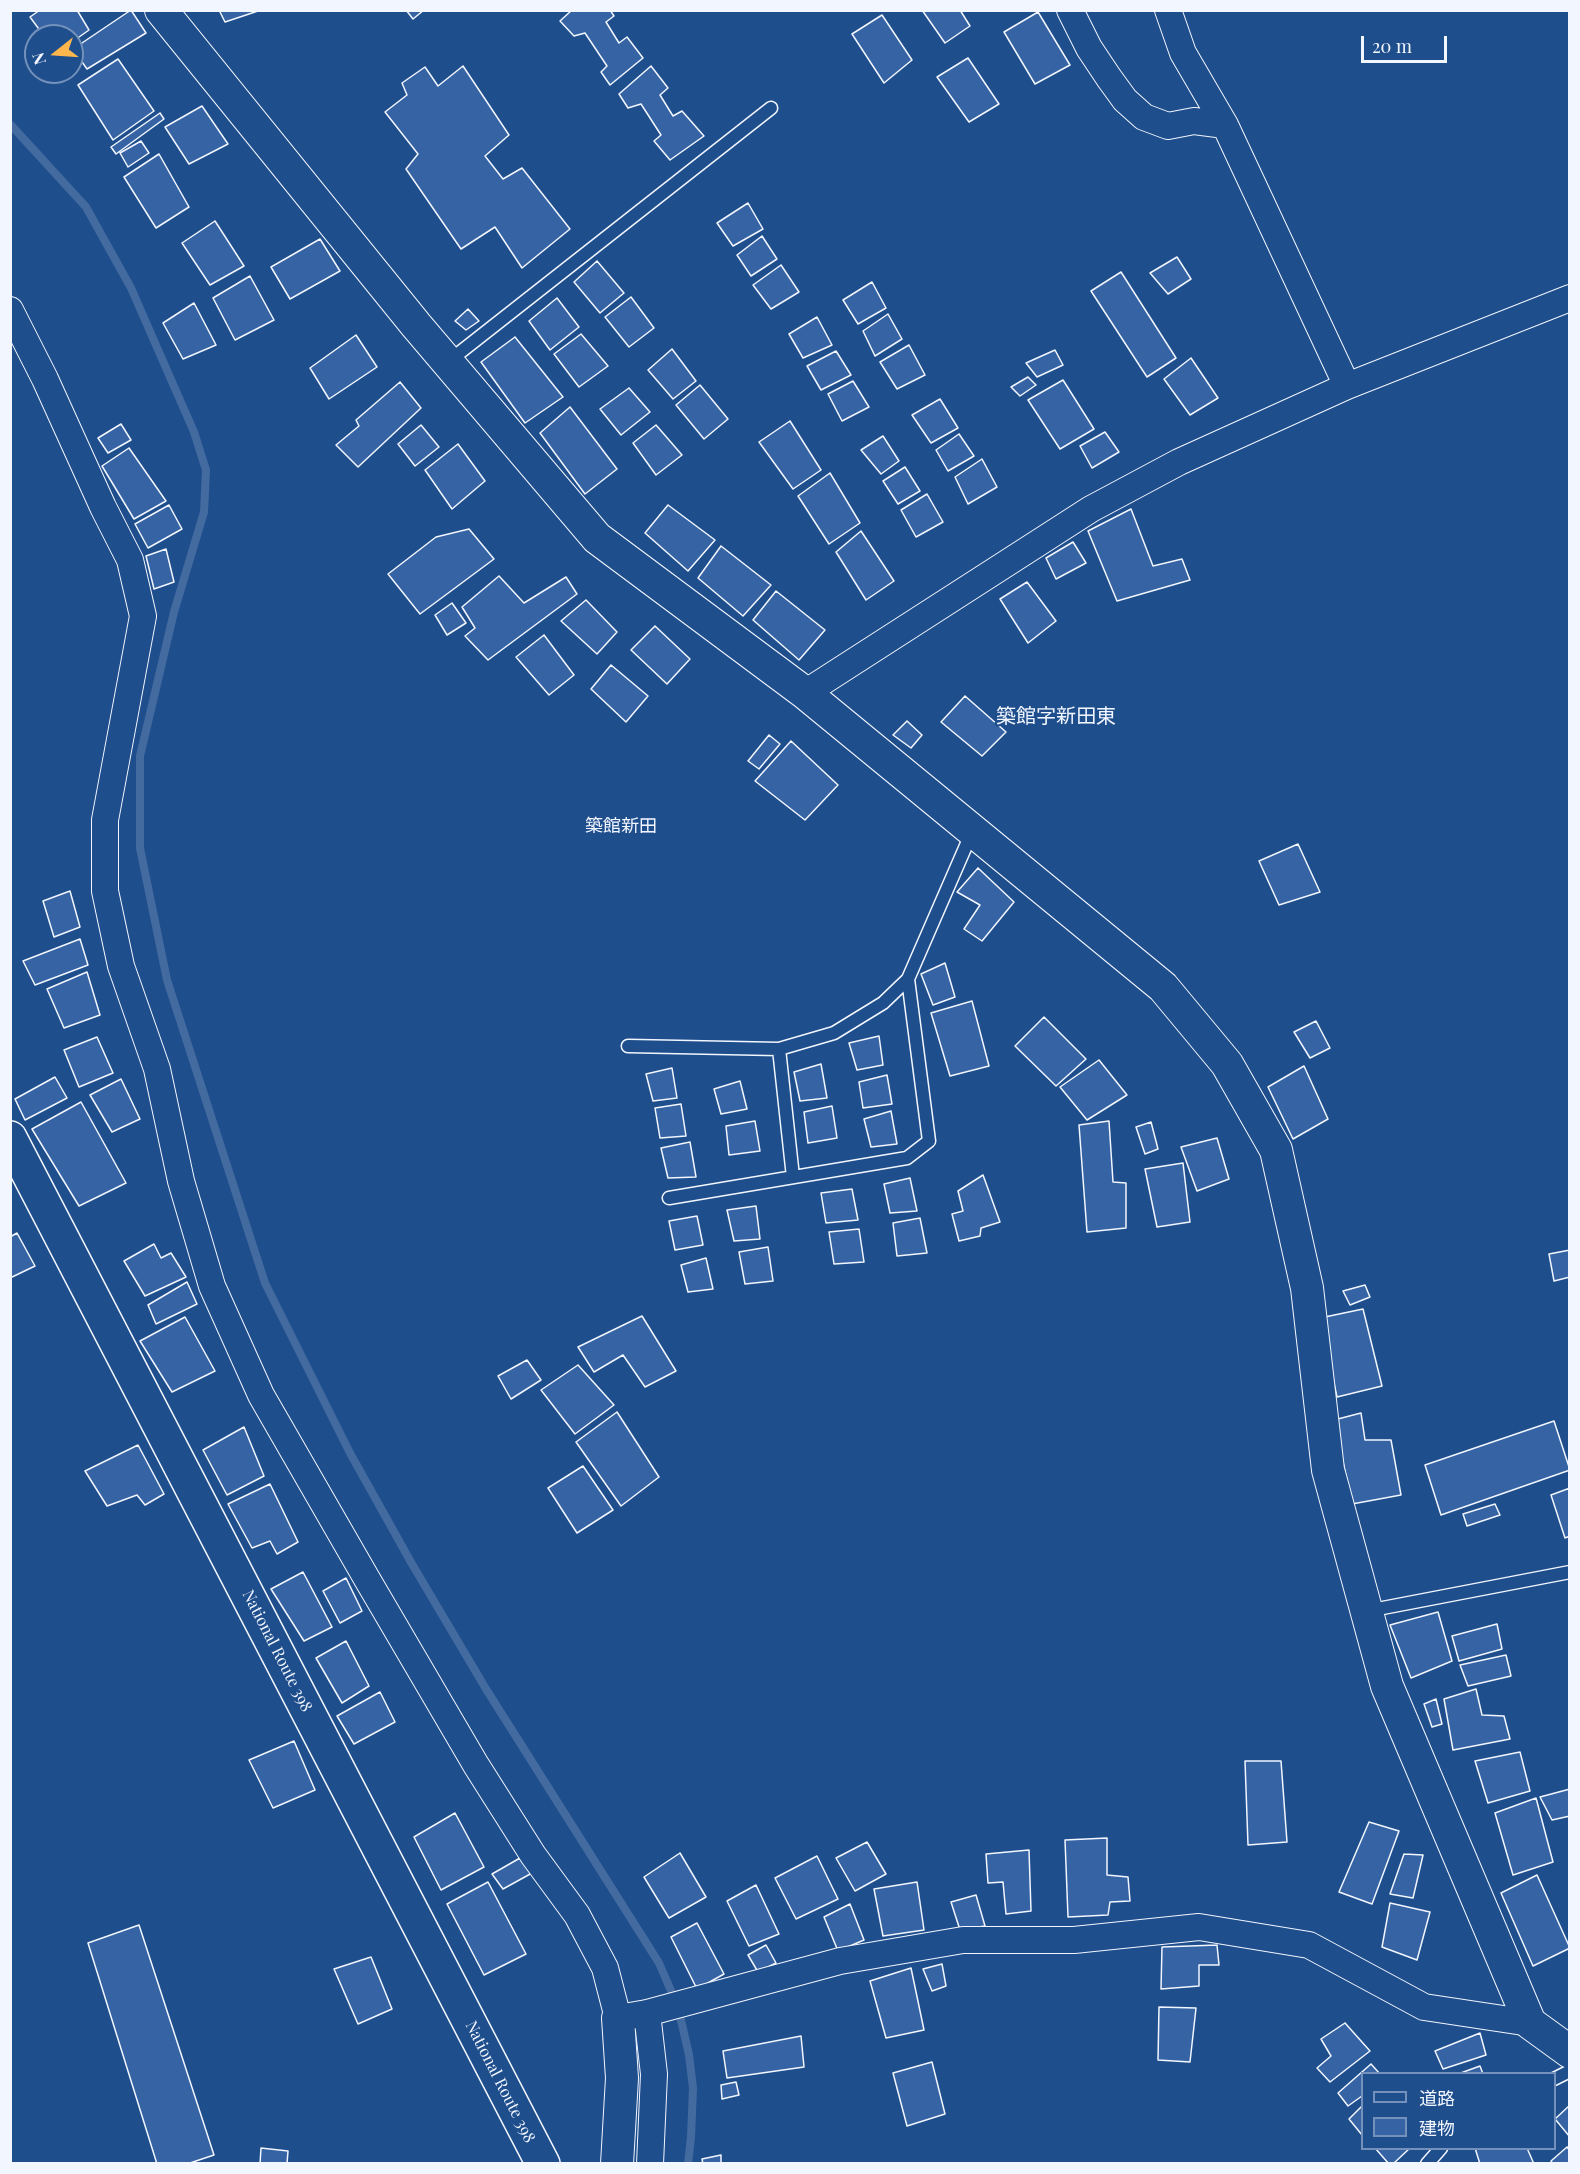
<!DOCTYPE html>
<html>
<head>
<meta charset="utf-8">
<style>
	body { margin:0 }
	#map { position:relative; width:1580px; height:2174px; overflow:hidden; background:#1f4e8c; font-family:"Playfair Display","Noto Sans JP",serif }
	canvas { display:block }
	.frame { position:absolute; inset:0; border:12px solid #f2f6ff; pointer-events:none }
	.legend { position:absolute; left:1361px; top:2072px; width:195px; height:78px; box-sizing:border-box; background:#1f4e8c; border:2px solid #7391ba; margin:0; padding:8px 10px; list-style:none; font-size:18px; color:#f2f6ff }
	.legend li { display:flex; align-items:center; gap:12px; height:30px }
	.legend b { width:30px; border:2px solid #7391ba }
	.north { position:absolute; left:24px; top:24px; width:60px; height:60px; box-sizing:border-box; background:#1f4e8c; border:2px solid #7391ba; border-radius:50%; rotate:253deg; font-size:16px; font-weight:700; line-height:24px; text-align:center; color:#f2f6ff }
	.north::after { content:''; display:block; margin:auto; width:21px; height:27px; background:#ffb74d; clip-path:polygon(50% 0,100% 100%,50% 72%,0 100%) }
	.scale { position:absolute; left:1361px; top:36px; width:86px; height:27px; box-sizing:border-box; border:3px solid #f2f6ff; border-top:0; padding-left:8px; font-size:18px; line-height:21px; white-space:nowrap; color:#f2f6ff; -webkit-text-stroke:4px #1f4e8c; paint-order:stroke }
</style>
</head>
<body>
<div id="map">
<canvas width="1580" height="2174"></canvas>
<div class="frame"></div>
<ul class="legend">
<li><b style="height:8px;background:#1f4e8c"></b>道路</li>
<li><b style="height:16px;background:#3563a3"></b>建物</li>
</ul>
<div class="north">N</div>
<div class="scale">20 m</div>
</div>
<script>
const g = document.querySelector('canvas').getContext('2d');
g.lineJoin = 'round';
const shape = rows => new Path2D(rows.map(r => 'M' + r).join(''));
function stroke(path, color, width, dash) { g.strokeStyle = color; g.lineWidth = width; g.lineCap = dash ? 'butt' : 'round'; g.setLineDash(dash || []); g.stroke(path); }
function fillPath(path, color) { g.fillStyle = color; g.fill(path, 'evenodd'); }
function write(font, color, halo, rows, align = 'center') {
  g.font = font + ' "Playfair Display","Noto Sans JP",serif'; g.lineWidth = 4.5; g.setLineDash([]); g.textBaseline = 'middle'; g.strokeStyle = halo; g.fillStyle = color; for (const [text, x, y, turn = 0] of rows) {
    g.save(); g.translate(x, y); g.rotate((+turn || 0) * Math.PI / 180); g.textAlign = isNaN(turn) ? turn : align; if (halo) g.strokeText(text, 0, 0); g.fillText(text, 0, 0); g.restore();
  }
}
const stream = shape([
	[10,124,86,207,131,288,194,432,206,470,204,512,174,612,140,756,140,848,167,980,265,1283,350,1453,412,1564,486,1689,659,1963,678,2007,689,2055,693,2088,691,2137,688,2164]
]);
const building = shape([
	[40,10,77,10,89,30,72,42,72,36,44,36,30,17,40,10],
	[131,10,146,33,87,69,73,49,131,10],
	[219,10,261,10,225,22,219,10],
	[406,10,424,10,413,19,406,10],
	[572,10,610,10,614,16,606,22,619,43,627,37,643,58,610,85,601,72,607,66,585,33,574,36,560,21,572,10],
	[922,10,960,10,970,26,945,43,922,10],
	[1038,12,1070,65,1035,84,1004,32,1038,12],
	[882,15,912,60,884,83,852,34,882,15],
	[968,58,999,104,969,122,937,77,968,58],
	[118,59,154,111,113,140,78,85,118,59],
	[463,66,509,135,485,156,503,179,522,168,570,229,522,268,495,227,461,249,406,169,418,154,385,112,407,95,402,83,425,67,438,86,463,66],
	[651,66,668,88,660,95,673,116,682,111,704,136,670,160,654,141,661,135,641,104,628,108,619,94,651,66],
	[202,106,228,144,189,164,165,127,202,106],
	[160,113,164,119,116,154,111,147,160,113],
	[141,141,149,153,128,167,120,153,141,141],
	[159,154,189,207,156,228,124,177,159,154],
	[748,203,763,229,733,246,717,223,748,203],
	[215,221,244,266,210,285,182,243,215,221],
	[762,236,777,259,751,276,737,255,762,236],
	[320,239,340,271,290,299,271,267,320,239],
	[1177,257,1191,279,1168,294,1150,273,1177,257],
	[597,261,624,293,600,313,574,282,597,261],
	[781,265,799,292,771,309,753,285,781,265],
	[1121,272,1176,358,1147,377,1091,291,1121,272],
	[250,276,274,320,235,340,213,298,250,276],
	[872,282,886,308,858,324,843,300,872,282],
	[631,297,654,328,629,347,605,317,631,297],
	[557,298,579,327,550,350,529,321,557,298],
	[194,303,216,345,183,359,163,323,194,303],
	[468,309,479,321,466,330,455,321,468,309],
	[888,314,902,339,875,356,863,331,888,314],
	[817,317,832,345,803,358,789,334,817,317],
	[581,334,608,366,579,387,554,354,581,334],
	[356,335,377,367,329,399,310,368,356,335],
	[515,337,563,397,525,423,481,362,515,337],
	[909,345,925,375,897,389,880,362,909,345],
	[672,349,696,381,673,399,648,370,672,349],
	[1055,350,1063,365,1037,377,1026,363,1055,350],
	[836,351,851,375,821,390,807,366,836,351],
	[1191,358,1218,398,1190,415,1164,379,1191,358],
	[1028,377,1036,385,1020,396,1011,387,1028,377],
	[1063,380,1094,429,1060,449,1028,400,1063,380],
	[853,381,869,407,842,421,828,394,853,381],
	[400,382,421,408,358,467,336,445,359,426,356,420,400,382],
	[700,385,728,419,704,439,676,405,700,385],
	[629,388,650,412,621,435,600,409,629,388],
	[940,399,958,428,931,443,912,415,940,399],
	[570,407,617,469,585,494,540,433,570,407],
	[790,421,821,470,793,489,759,442,790,421],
	[121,424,131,440,108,453,98,438,121,424],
	[421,425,439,447,415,466,398,444,421,425],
	[656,425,682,455,656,475,633,443,656,425],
	[1105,432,1119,452,1092,468,1080,446,1105,432],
	[959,434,974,456,948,471,936,450,959,434],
	[883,436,899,461,881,474,861,450,883,436],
	[458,444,485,481,452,509,425,470,458,444],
	[129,448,166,501,134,519,102,466,129,448],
	[982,459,997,487,968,504,955,477,982,459],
	[905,467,920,491,898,504,883,481,905,467],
	[830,473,860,523,829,544,798,496,830,473],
	[927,494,943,522,916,537,901,510,927,494],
	[169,505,182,529,148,548,135,524,169,505],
	[668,505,715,540,688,571,645,533,668,505],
	[1131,509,1153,566,1182,559,1190,580,1117,601,1088,531,1131,509],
	[469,529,494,559,420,614,388,574,436,537,469,529],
	[861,531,894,581,866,600,836,552,861,531],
	[1073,542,1086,563,1056,579,1046,558,1073,542],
	[721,546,771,585,743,616,698,578,721,546],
	[166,549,174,582,154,589,146,556,166,549],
	[499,576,524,603,566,577,577,594,488,660,465,636,475,628,462,607,499,576],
	[1027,582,1056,621,1028,643,1000,599,1027,582],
	[776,591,825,630,799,660,753,620,776,591],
	[586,600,617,632,597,654,561,621,586,600],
	[452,603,466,623,447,635,435,615,452,603],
	[655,626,690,659,667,684,631,650,655,626],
	[544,635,574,675,549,695,516,657,544,635],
	[611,665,648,696,626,722,591,689,611,665],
	[965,696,1006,732,982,756,941,722,965,696],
	[907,721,922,735,911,748,893,735,907,721],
	[769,735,780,744,759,769,748,761,769,735],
	[791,741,838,785,805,820,755,781,791,741],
	[1298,844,1320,892,1279,905,1259,861,1298,844],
	[978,868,1014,902,982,941,964,929,980,905,957,892,978,868],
	[70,891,80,927,54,937,43,901,70,891],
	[80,939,88,965,35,985,23,961,80,939],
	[945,963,955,997,933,1005,921,974,945,963],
	[87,972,100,1015,64,1028,47,989,87,972],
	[972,1001,989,1066,950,1076,931,1013,972,1001],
	[1044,1017,1086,1059,1056,1086,1015,1046,1044,1017],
	[1316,1021,1330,1048,1310,1058,1294,1032,1316,1021],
	[879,1036,883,1065,857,1070,849,1043,879,1036],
	[97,1037,113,1073,79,1087,64,1050,97,1037],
	[1099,1060,1127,1095,1087,1120,1060,1087,1099,1060],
	[821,1064,827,1098,800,1101,794,1072,821,1064],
	[1304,1066,1328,1119,1293,1139,1268,1087,1304,1066],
	[672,1068,677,1098,653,1101,646,1074,672,1068],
	[887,1075,892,1104,863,1108,859,1082,887,1075],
	[55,1077,67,1098,25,1120,15,1099,55,1077],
	[121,1079,140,1119,112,1132,90,1095,121,1079],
	[740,1081,747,1109,721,1114,714,1089,740,1081],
	[81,1102,126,1183,79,1206,32,1129,81,1102],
	[681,1104,686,1136,660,1138,655,1108,681,1104],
	[832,1106,837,1138,808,1143,804,1112,832,1106],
	[891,1111,897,1144,871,1147,864,1119,891,1111],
	[755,1121,760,1151,729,1155,726,1126,755,1121],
	[1109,1121,1113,1182,1126,1183,1126,1228,1087,1232,1079,1125,1109,1121],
	[1151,1122,1158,1149,1145,1154,1136,1127,1151,1122],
	[1217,1138,1229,1179,1197,1191,1181,1147,1217,1138],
	[690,1142,696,1177,668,1178,661,1148,690,1142],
	[1183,1163,1190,1222,1157,1227,1145,1169,1183,1163],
	[983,1175,1000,1222,981,1228,980,1236,959,1241,952,1214,963,1211,958,1191,983,1175],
	[910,1178,917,1211,890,1213,884,1184,910,1178],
	[852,1189,858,1220,826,1223,821,1193,852,1189],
	[756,1206,760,1239,734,1241,727,1210,756,1206],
	[697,1216,703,1245,675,1250,669,1221,697,1216],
	[920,1218,927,1253,897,1256,893,1223,920,1218],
	[859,1229,864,1262,834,1264,829,1232,859,1229],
	[17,1233,35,1266,10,1278,10,1237,17,1233],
	[154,1244,161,1258,171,1253,186,1277,145,1296,124,1261,154,1244],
	[768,1247,773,1281,745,1284,739,1252,768,1247],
	[1570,1250,1570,1277,1554,1281,1549,1254,1570,1250],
	[706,1258,713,1289,688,1292,681,1265,706,1258],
	[187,1282,197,1304,156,1324,148,1305,187,1282],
	[1365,1285,1370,1297,1350,1305,1343,1291,1365,1285],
	[1363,1309,1382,1386,1337,1397,1320,1318,1363,1309],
	[642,1316,676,1371,645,1387,623,1355,594,1372,578,1347,642,1316],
	[185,1317,215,1371,172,1392,140,1341,185,1317],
	[527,1360,541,1380,511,1399,498,1376,527,1360],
	[578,1365,614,1405,575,1434,541,1390,578,1365],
	[617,1412,659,1477,621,1506,576,1442,617,1412],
	[1361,1413,1365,1440,1391,1440,1401,1495,1352,1504,1334,1420,1361,1413],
	[1554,1421,1570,1470,1441,1515,1425,1465,1554,1421],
	[244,1427,264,1476,227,1495,203,1450,244,1427],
	[138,1445,164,1494,145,1505,137,1495,107,1506,85,1471,138,1445],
	[583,1466,613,1510,577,1533,548,1488,583,1466],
	[270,1484,298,1542,277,1554,270,1541,252,1548,228,1504,270,1484],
	[1570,1488,1570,1536,1565,1538,1551,1495,1570,1488],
	[1495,1504,1500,1515,1467,1526,1463,1514,1495,1504],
	[303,1572,332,1627,304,1641,271,1589,303,1572],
	[346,1578,362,1611,340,1623,323,1591,346,1578],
	[1438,1612,1452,1661,1411,1678,1390,1625,1438,1612],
	[1497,1624,1502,1649,1459,1661,1452,1636,1497,1624],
	[346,1641,369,1686,342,1703,316,1658,346,1641],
	[1506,1655,1511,1676,1468,1686,1460,1665,1506,1655],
	[1476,1689,1482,1715,1504,1716,1510,1739,1453,1750,1444,1699,1476,1689],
	[380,1692,395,1722,354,1744,337,1716,380,1692],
	[1436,1699,1442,1724,1432,1727,1424,1704,1436,1699],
	[294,1741,315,1790,273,1808,249,1760,294,1741],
	[1520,1752,1530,1791,1488,1803,1475,1761,1520,1752],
	[1245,1761,1281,1761,1287,1842,1248,1845,1245,1761],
	[1570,1789,1570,1816,1552,1820,1540,1797,1570,1789],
	[1536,1798,1553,1862,1513,1875,1495,1813,1536,1798],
	[455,1813,484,1867,441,1890,414,1837,455,1813],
	[1369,1822,1399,1831,1372,1904,1339,1892,1369,1822],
	[1107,1838,1107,1875,1128,1877,1130,1901,1110,1902,1108,1915,1068,1917,1065,1840,1107,1838],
	[867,1842,886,1874,855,1891,836,1858,867,1842],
	[1029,1850,1031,1911,1006,1914,1003,1882,988,1883,986,1854,1029,1850],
	[680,1853,706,1897,669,1918,644,1877,680,1853],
	[1404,1854,1423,1855,1413,1898,1390,1894,1404,1854],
	[817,1856,838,1899,796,1919,775,1878,817,1856],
	[520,1858,532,1873,503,1889,492,1874,520,1858],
	[1537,1875,1570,1948,1533,1966,1501,1893,1537,1875],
	[488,1882,526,1954,484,1975,447,1904,488,1882],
	[917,1882,924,1930,883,1936,874,1889,917,1882],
	[756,1885,779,1934,749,1946,727,1901,756,1885],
	[976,1895,985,1926,960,1930,951,1902,976,1895],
	[1390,1903,1430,1912,1417,1960,1382,1947,1390,1903],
	[850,1904,864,1940,838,1951,824,1917,850,1904],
	[697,1923,724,1974,697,1989,671,1937,697,1923],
	[139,1925,214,2155,187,2164,157,2164,88,1943,139,1925],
	[766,1945,776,1963,758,1972,748,1955,766,1945],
	[1217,1945,1219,1965,1199,1965,1199,1986,1161,1989,1162,1947,1217,1945],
	[371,1957,392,2009,358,2024,334,1969,371,1957],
	[942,1964,946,1986,932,1991,923,1969,942,1964],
	[911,1968,924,2030,886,2038,870,1981,911,1968],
	[1159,2007,1196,2008,1190,2062,1158,2060,1159,2007],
	[1345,2023,1370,2051,1330,2082,1317,2068,1331,2056,1321,2039,1345,2023],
	[1480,2033,1486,2055,1443,2069,1435,2051,1480,2033],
	[801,2036,804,2067,727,2078,723,2051,801,2036],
	[932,2062,945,2114,907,2126,893,2073,932,2062],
	[1371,2064,1380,2074,1362,2074,1362,2096,1348,2106,1338,2093,1371,2064],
	[1480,2066,1483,2074,1458,2074,1480,2066],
	[736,2082,739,2095,722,2099,721,2085,736,2082],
	[1570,2105,1570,2137,1555,2119,1570,2105],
	[1362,2106,1362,2135,1349,2119,1362,2106],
	[1567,2147,1570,2151,1570,2164,1553,2164,1551,2161,1567,2147],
	[261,2148,288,2151,287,2164,260,2164,261,2148],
	[1375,2148,1410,2148,1393,2164,1389,2164,1375,2148],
	[1475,2148,1527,2148,1534,2164,1480,2164,1475,2148],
	[721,2155,721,2164,703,2164,702,2159,721,2155]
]);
const service = shape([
	[449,361,771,108],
	[628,1046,779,1049,834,1033,883,1003,908,979,972,832],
	[779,1049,793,1177],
	[669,1198,907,1158,929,1141,908,979],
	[1367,1611,1570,1572],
	[1554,2079,1570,2071],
	[1427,2164,1441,2148]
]);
const minor = shape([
	[1070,10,1089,48,1109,78,1125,100,1144,117,1168,126,1194,121,1225,125],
	[1168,10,1183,53,1225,125,1347,386],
	[10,310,45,379,103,507,130,560,143,616,105,820,105,891,121,966,157,1069,181,1181,212,1286,261,1395,367,1579,476,1765,533,1855,577,1915,605,1968,618,2018,647,2013,840,1961,963,1940,1074,1940,1199,1927,1309,1945,1424,2007,1530,2023],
	[805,693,1091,509,1179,462,1347,386,1570,298],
	[647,2013,654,2074,650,2164]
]);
const tertiary = shape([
	[161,10,416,325,597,538,805,693,1163,987,1227,1064,1276,1150,1307,1288,1328,1470,1387,1686,1530,2023,1570,2052],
	[617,2164,622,2078,618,2018]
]);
const trunk = shape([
	[10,1138,543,2164]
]);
const streetNames = [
	["National Route 398",277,1651,63],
	["National Route 398",500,2082,63]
];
const neighbourhoodNames = [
	["築館新田",621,826]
];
const quarterNames = [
	["築館字新田東",1056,717]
];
stroke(stream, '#446ba0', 8);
fillPath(building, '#3563a3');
stroke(building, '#f2f6ff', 1.5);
stroke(service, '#f2f6ff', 15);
stroke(minor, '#f2f6ff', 28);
stroke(tertiary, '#f2f6ff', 34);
stroke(trunk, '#f2f6ff', 36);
stroke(service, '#1f4e8c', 12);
stroke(minor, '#1f4e8c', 26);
stroke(tertiary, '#1f4e8c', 32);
stroke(trunk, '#1f4e8c', 33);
write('16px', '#f2f6ff', '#1f4e8c', streetNames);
write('18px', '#f2f6ff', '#1f4e8c', neighbourhoodNames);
write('20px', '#f2f6ff', '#1f4e8c', quarterNames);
</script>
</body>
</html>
